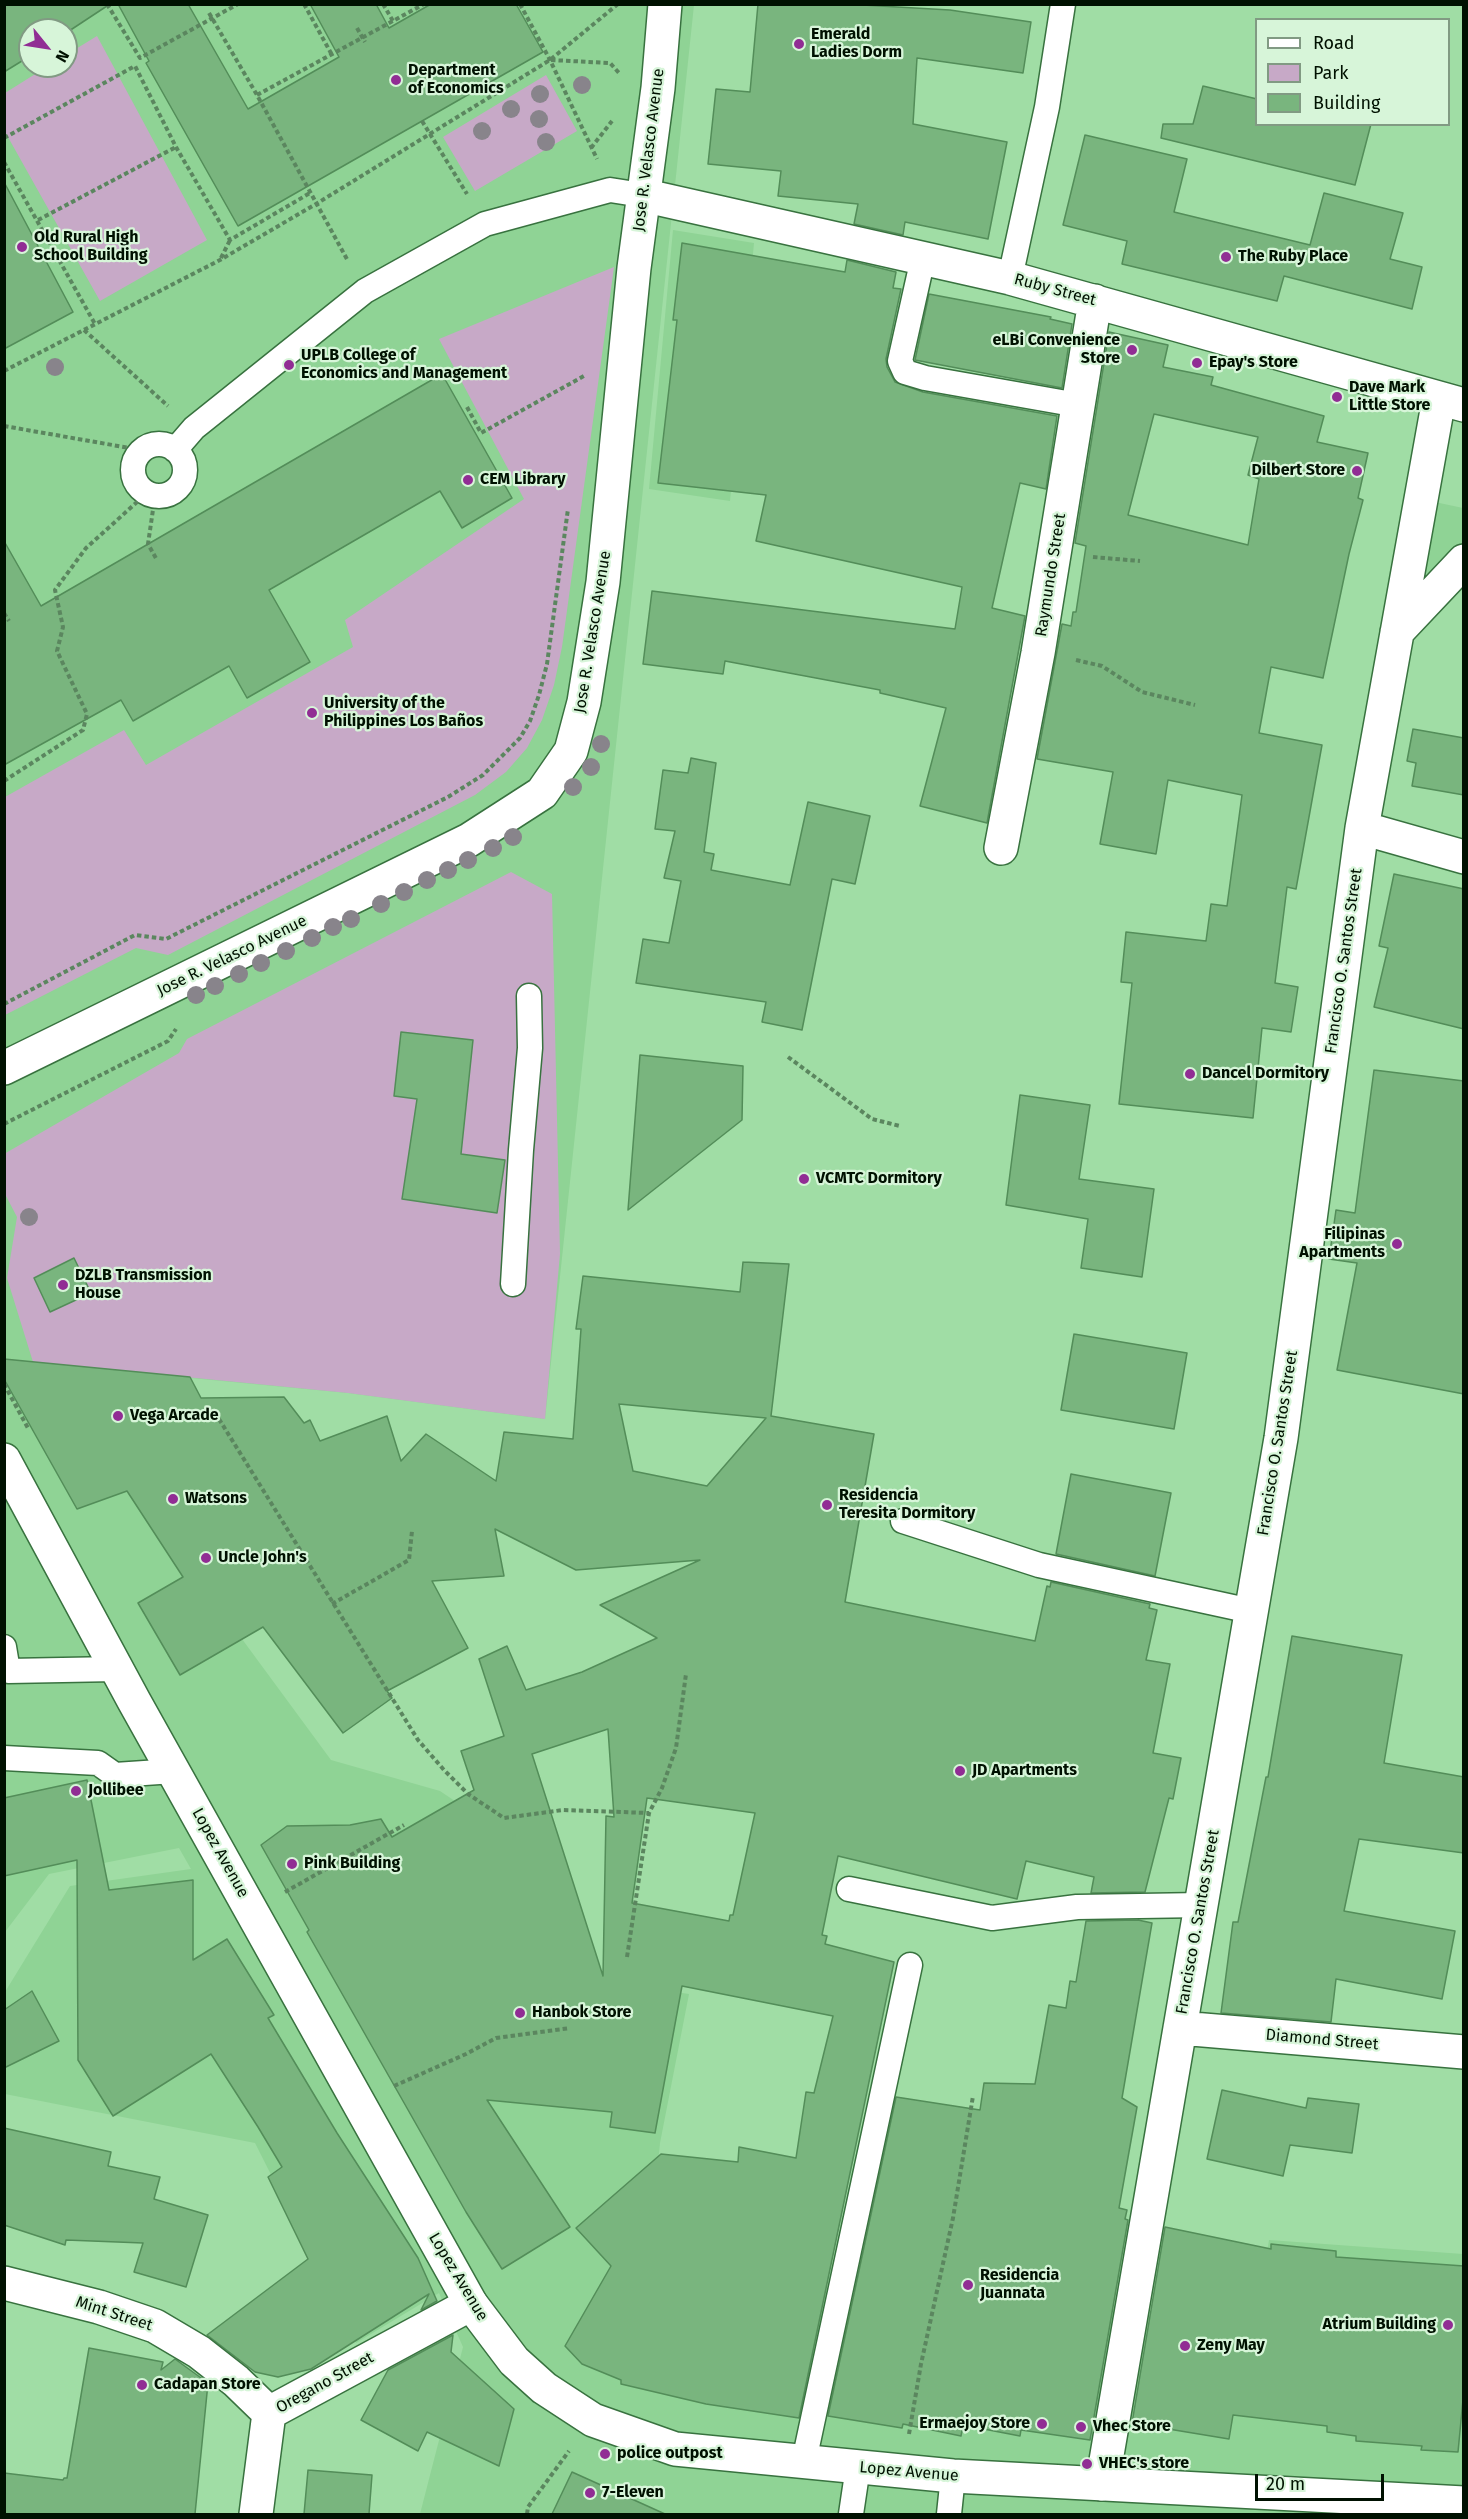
<!DOCTYPE html>
<html>
<head>
<meta charset="utf-8">
<style>
	body { margin:0 }
	#map { position:relative; width:1468px; height:2519px; overflow:hidden; background:#a0dda5; font-family:"Fira Sans",sans-serif }
	canvas { display:block }
	.frame { position:absolute; inset:0; border:6px solid #001101; pointer-events:none }
	.legend { position:absolute; left:1255px; top:18px; width:195px; height:108px; box-sizing:border-box; background:#d7f5d9; border:2px solid #819a83; margin:0; padding:8px 10px; list-style:none; font-size:18px; color:#001101 }
	.legend li { display:flex; align-items:center; gap:12px; height:30px }
	.legend b { width:30px; border:2px solid #819a83 }
	.north { position:absolute; left:18px; top:18px; width:60px; height:60px; box-sizing:border-box; background:#d7f5d9; border:2px solid #819a83; border-radius:50%; rotate:120deg; font-size:16px; font-weight:700; line-height:24px; text-align:center; color:#001101 }
	.north::after { content:''; display:block; margin:auto; width:21px; height:27px; background:#912d94; clip-path:polygon(50% 0,100% 100%,50% 72%,0 100%) }
	.scale { position:absolute; left:1255px; top:2474px; width:129px; height:27px; box-sizing:border-box; border:3px solid #001101; border-top:0; padding-left:8px; font-size:18px; line-height:21px; white-space:nowrap; color:#001101; -webkit-text-stroke:4px #d7f5d9; paint-order:stroke }
</style>
</head>
<body>
<div id="map">
<canvas width="1468" height="2519"></canvas>
<div class="frame"></div>
<ul class="legend">
<li><b style="height:8px;background:#fff"></b>Road</li>
<li><b style="height:16px;background:#c7a9c7"></b>Park</li>
<li><b style="height:16px;background:#79b57e"></b>Building</li>
</ul>
<div class="north">N</div>
<div class="scale">20 m</div>
</div>
<script>
const g = document.querySelector('canvas').getContext('2d');
g.lineJoin = 'round';
function fillPath(path, color) { g.fillStyle = color; g.fill(path, 'evenodd'); }
const shape = rows => new Path2D(rows.map(r => 'M' + r).join(''));
function stroke(path, color, width, dash) { g.strokeStyle = color; g.lineWidth = width; g.lineCap = dash ? 'butt' : 'round'; g.setLineDash(dash || []); g.stroke(path); }
function write(font, color, halo, rows, align = 'center') {
  g.font = font + ' "Fira Sans",sans-serif'; g.lineWidth = 4.5; g.setLineDash([]); g.textBaseline = 'middle'; g.strokeStyle = halo; g.fillStyle = color; for (const [text, x, y, turn = 0] of rows) {
    g.save(); g.translate(x, y); g.rotate((+turn || 0) * Math.PI / 180); g.textAlign = isNaN(turn) ? turn : align; if (halo) g.strokeText(text, 0, 0); g.fillText(text, 0, 0); g.restore();
  }
}
const built = shape([
	[4,5,694,5,545,1419,348,1393,191,1378,242,1639,331,1760,440,1791,486,1822,552,1974,689,1994,660,2143,649,2257,751,2278,827,2289,821,2327,917,2341,1044,2297,1254,2333,1269,2240,1463,2254,1463,2514,420,2514,463,2347,439,2293,356,2343,255,2143,5,2094,5,1992,70,1886,191,1869,179,1848,49,1874,5,1932],
	[30,30,66,30,66,66,30,66],
	[673,230,754,243,730,501,649,489],
	[1430,501,1463,508,1463,549,1413,595]
]);
const green = shape([
	[97,36,207,240,100,301,4,130,5,93,48,66,66,66,66,55],
	[546,75,577,131,475,191,443,137],
	[614,267,562,647,554,685,542,720,527,748,506,772,475,795,168,955,136,948,5,1015,5,797,124,730,146,765,353,647,345,620,524,499,439,339],
	[511,872,552,894,560,1254,545,1419,348,1393,33,1362,7,1278,17,1217,5,1194,4,1154,179,1053,187,1039]
]);
const building = shape([
	[4,4,110,4,66,33,66,30,30,30,30,56,4,72,4,4],
	[118,4,188,4,248,109,339,57,310,4,376,4,389,28,431,4,516,4,543,52,238,226,146,63,149,61,118,4],
	[758,4,845,4,950,10,1031,22,1023,73,917,58,913,124,1007,142,988,239,905,222,903,235,854,224,858,204,778,196,781,171,708,164,716,89,750,92,758,4],
	[1203,86,1257,99,1257,124,1371,124,1355,185,1161,138,1163,124,1193,124,1203,86],
	[1085,135,1187,159,1174,212,1310,245,1324,193,1403,213,1390,259,1422,267,1412,309,1284,276,1277,301,1122,264,1127,241,1063,225,1085,135],
	[4,182,73,312,4,349,4,182],
	[682,243,845,272,847,260,896,272,893,288,901,289,886,359,887,367,895,382,923,392,1057,416,1046,489,1020,483,992,608,1025,616,987,823,920,806,946,708,880,693,880,690,725,661,723,674,643,664,652,591,955,629,962,587,756,541,766,495,658,483,677,320,673,320,682,243],
	[929,294,1051,317,1050,319,1072,324,1062,388,915,360,929,294],
	[1109,332,1168,345,1163,367,1213,377,1211,385,1324,416,1317,442,1368,453,1358,498,1363,500,1349,554,1323,678,1271,667,1259,733,1322,745,1296,889,1287,887,1275,983,1298,987,1291,1032,1262,1028,1253,1118,1119,1104,1132,983,1121,982,1126,932,1206,941,1211,904,1227,906,1242,795,1168,780,1156,854,1100,844,1113,772,1037,759,1062,624,1071,626,1073,612,1076,612,1086,546,1075,543,1109,332],
	[1154,414,1258,437,1248,475,1259,479,1248,545,1128,515,1154,414],
	[442,374,512,498,462,528,440,491,269,590,310,662,247,698,229,666,133,721,121,700,4,765,4,541,41,606,442,374],
	[1413,729,1464,738,1464,795,1412,786,1416,763,1407,761,1413,729],
	[691,758,716,763,704,852,714,854,711,870,790,885,808,802,870,816,855,884,832,879,802,1030,762,1022,766,1002,636,983,643,939,669,943,681,881,664,878,675,831,655,829,663,770,688,773,691,758],
	[1394,874,1464,889,1464,1029,1374,1007,1388,948,1379,946,1394,874],
	[401,1032,473,1040,461,1154,505,1160,497,1213,402,1199,417,1099,394,1096,401,1032],
	[640,1055,743,1066,742,1120,628,1210,640,1055],
	[1374,1070,1464,1081,1464,1394,1337,1370,1357,1263,1329,1259,1336,1210,1355,1213,1374,1070],
	[1020,1095,1090,1105,1079,1179,1154,1189,1142,1277,1081,1268,1088,1219,1006,1205,1020,1095],
	[74,1258,91,1293,50,1312,34,1278,74,1258],
	[743,1262,789,1264,771,1416,874,1434,845,1602,1035,1641,1047,1586,1050,1587,1051,1582,1150,1604,1149,1608,1157,1610,1146,1660,1170,1664,1153,1753,1181,1758,1173,1799,1169,1798,1145,1892,1091,1893,1094,1877,1026,1861,1017,1899,838,1856,822,1935,827,1936,825,1944,894,1962,799,2418,706,2404,621,2384,621,2380,582,2364,565,2346,611,2266,576,2228,661,2154,738,2162,739,2147,796,2158,806,2092,814,2093,833,2016,682,1986,655,2133,610,2127,612,2112,487,2100,570,2227,502,2269,466,2212,307,1932,309,1930,261,1845,287,1826,350,1825,381,1819,392,1837,474,1790,461,1751,504,1736,479,1659,507,1646,526,1690,582,1672,657,1638,600,1605,700,1560,576,1570,495,1529,504,1576,432,1581,468,1648,387,1691,392,1698,343,1733,263,1627,180,1675,138,1603,183,1577,127,1491,77,1509,4,1379,4,1359,190,1377,201,1398,284,1397,304,1423,310,1420,320,1441,387,1416,401,1461,426,1434,496,1481,504,1432,573,1439,581,1329,576,1329,583,1276,740,1292,743,1262],
	[619,1404,766,1418,707,1486,633,1471,619,1404],
	[608,1729,614,1817,606,1816,603,1976,532,1754,608,1729],
	[647,1798,755,1813,733,1915,730,1915,729,1921,632,1903,647,1798],
	[1074,1334,1187,1353,1174,1429,1061,1410,1074,1334],
	[1071,1474,1171,1493,1155,1576,1056,1554,1071,1474],
	[1292,1636,1402,1655,1384,1763,1464,1777,1464,1853,1359,1839,1344,1911,1455,1931,1442,1999,1336,1979,1331,2022,1221,2013,1233,1922,1238,1922,1266,1777,1268,1777,1292,1636],
	[87,1780,109,1890,193,1880,193,1960,227,1939,274,2015,268,2018,337,2133,418,2258,437,2301,421,2310,429,2294,311,2369,278,2377,255,2372,207,2335,308,2259,268,2177,282,2167,258,2127,211,2054,113,2116,78,2060,77,1860,4,1876,4,1798,87,1780],
	[1138,1920,1152,1923,1122,2098,1137,2107,1119,2208,1127,2210,1125,2219,1128,2220,1090,2440,1021,2430,1020,2436,963,2425,961,2436,903,2424,902,2428,828,2416,896,2097,980,2110,984,2083,1035,2084,1049,2005,1066,2008,1070,1981,1076,1982,1086,1921,1138,1920],
	[32,1991,59,2041,4,2068,4,2010,32,1991],
	[1222,2090,1306,2108,1308,2098,1359,2104,1352,2153,1290,2145,1283,2176,1207,2159,1222,2090],
	[4,2128,111,2152,108,2166,160,2177,154,2199,208,2215,186,2287,134,2272,143,2243,66,2240,65,2245,4,2225,4,2128],
	[1165,2227,1271,2249,1271,2244,1336,2251,1336,2257,1464,2266,1464,2389,1458,2452,1421,2450,1422,2446,1356,2441,1356,2436,1327,2432,1327,2426,1233,2415,1229,2439,1132,2423,1165,2227],
	[453,2335,451,2352,514,2409,499,2466,427,2432,418,2451,361,2420,388,2370,453,2335],
	[89,2348,163,2362,161,2370,175,2359,208,2383,195,2514,4,2514,4,2473,63,2480,64,2478,67,2478,89,2348],
	[308,2470,372,2475,369,2514,304,2514,308,2470],
	[572,2472,665,2514,552,2514,572,2472]
]);
const path = shape([
	[107,4,140,58,238,4],
	[304,4,332,55],
	[383,4,393,21],
	[520,4,550,60,597,159],
	[209,13,257,95,348,261],
	[357,28,365,42],
	[551,60,610,63,620,74],
	[257,95,424,4],
	[422,121,467,194],
	[4,138,135,66,176,147,230,240,310,193],
	[591,148,612,121],
	[4,162,95,324],
	[38,220,176,147],
	[221,258,230,240],
	[84,330,168,406],
	[4,371,220,260,316,204,550,60,618,4],
	[467,407,481,433,584,376],
	[4,426,141,450],
	[155,496,148,544,157,560],
	[1093,557,1140,561],
	[4,613,9,621],
	[1076,660,1102,666,1142,692,1195,705],
	[4,781,83,730,87,714,57,651,63,627,55,590,86,548,146,494],
	[4,1004,135,935,166,939,448,797,483,775,520,738,530,721,539,695,547,664,568,509],
	[788,1057,872,1119,900,1126],
	[4,1124,168,1041,176,1029],
	[4,1384,29,1430],
	[219,1419,418,1740,444,1770,468,1794,504,1818,563,1810,649,1813],
	[332,1604,409,1560,412,1531],
	[285,1892,404,1825],
	[627,1957,649,1813,662,1788,676,1748,686,1674],
	[394,2086,466,2054,496,2038,570,2028],
	[909,2434,921,2364,953,2218,973,2096],
	[527,2514,528,2507,569,2451]
]);
const service = shape([
	[923,258,900,361,905,372,925,378,1078,405],
	[1010,278,1047,107,1063,4],
	'133 470a26 26 0 1 1 52 0a26 26 0 1 1-52 0Z',
	[175,450,194,428,365,291,485,224,610,190,642,195],
	[513,1284,521,1150,530,1048,529,996],
	[903,1521,1039,1565,1251,1611],
	[4,1647,8,1671,117,1669],
	[4,1758,98,1763,115,1775,174,1771],
	[849,1889,992,1918,1077,1907,1202,1905],
	[804,2461,910,1965],
	[851,2514,858,2467],
	[949,2514,953,2476]
]);
const minor = shape([
	[642,195,1010,278,1464,405],
	[1397,632,1464,561],
	[1362,828,1464,857],
	[1001,848,1038,653,1095,301],
	[1180,2028,1464,2052],
	[4,2283,99,2307,155,2326,199,2352,236,2381,269,2413],
	[269,2413,471,2304],
	[1102,2484,1281,1438,1362,828,1439,399],
	[256,2514,269,2413]
]);
const secondary = shape([
	[4,1068,469,840,542,793,571,751,584,702,603,582,634,268,658,88,665,4],
	[4,1460,134,1701,471,2304,514,2361,544,2388,593,2420,675,2449,953,2476,1464,2503]
]);
const trees = [
	[582,85],
	[540,94],
	[511,109],
	[539,119],
	[482,131],
	[546,142],
	[55,367],
	[601,744],
	[591,767],
	[573,787],
	[513,837],
	[493,848],
	[468,860],
	[448,870],
	[427,880],
	[404,892],
	[381,904],
	[351,919],
	[333,927],
	[312,938],
	[286,951],
	[261,963],
	[239,974],
	[215,986],
	[196,995],
	[29,1217]
];
const markers = [
	[799,44,6,"#912d94"],
	[396,80,6,"#912d94"],
	[22,247,6,"#912d94"],
	[1226,257,6,"#912d94"],
	[1132,350,6,"#912d94"],
	[1197,363,6,"#912d94"],
	[289,365,6,"#912d94"],
	[1337,397,6,"#912d94"],
	[1357,471,6,"#912d94"],
	[468,480,6,"#912d94"],
	[312,713,6,"#912d94"],
	[1190,1074,6,"#912d94"],
	[804,1179,6,"#912d94"],
	[1397,1244,6,"#912d94"],
	[63,1285,6,"#912d94"],
	[118,1416,6,"#912d94"],
	[173,1499,6,"#912d94"],
	[827,1505,6,"#912d94"],
	[206,1558,6,"#912d94"],
	[960,1771,6,"#912d94"],
	[76,1791,6,"#912d94"],
	[292,1864,6,"#912d94"],
	[520,2013,6,"#912d94"],
	[968,2285,6,"#912d94"],
	[1448,2325,6,"#912d94"],
	[1185,2346,6,"#912d94"],
	[142,2385,6,"#912d94"],
	[1042,2424,6,"#912d94"],
	[1081,2427,6,"#912d94"],
	[605,2454,6,"#912d94"],
	[1087,2464,6,"#912d94"],
	[590,2493,6,"#912d94"]
];
const poiNames = [
	["Emerald",811,35],
	["Ladies Dorm",811,53],
	["Department",408,71],
	["of Economics",408,89],
	["Old Rural High",34,238],
	["School Building",34,256],
	["The Ruby Place",1238,257],
	["eLBi Convenience",1120,341,"right"],
	["Store",1120,359,"right"],
	["UPLB College of",301,356],
	["Economics and Management",301,374],
	["Epay's Store",1209,363],
	["Dave Mark",1349,388],
	["Little Store",1349,406],
	["Dilbert Store",1345,471,"right"],
	["CEM Library",480,480],
	["University of the",324,704],
	["Philippines Los Baños",324,722],
	["Dancel Dormitory",1202,1074],
	["VCMTC Dormitory",816,1179],
	["Filipinas",1385,1235,"right"],
	["Apartments",1385,1253,"right"],
	["DZLB Transmission",75,1276],
	["House",75,1294],
	["Vega Arcade",130,1416],
	["Residencia",839,1496],
	["Teresita Dormitory",839,1514],
	["Watsons",185,1499],
	["Uncle John's",218,1558],
	["JD Apartments",972,1771],
	["Jollibee",88,1791],
	["Pink Building",304,1864],
	["Hanbok Store",532,2013],
	["Residencia",980,2276],
	["Juannata",980,2294],
	["Atrium Building",1436,2325,"right"],
	["Zeny May",1197,2346],
	["Cadapan Store",154,2385],
	["Ermaejoy Store",1030,2424,"right"],
	["Vhec Store",1093,2427],
	["police outpost",617,2454],
	["VHEC's store",1099,2464],
	["7-Eleven",602,2493]
];
const streetNames = [
	["Jose R. Velasco Avenue",649,150,-83],
	["Ruby Street",1055,290,15],
	["Raymundo Street",1051,575,-81],
	["Jose R. Velasco Avenue",593,632,-81],
	["Jose R. Velasco Avenue",232,956,-26],
	["Francisco O. Santos Street",1344,961,-82],
	["Francisco O. Santos Street",1278,1443,-81],
	["Lopez Avenue",220,1853,61],
	["Francisco O. Santos Street",1198,1922,-80],
	["Diamond Street",1322,2040,5],
	["Lopez Avenue",458,2277,59],
	["Mint Street",114,2314,18],
	["Oregano Street",325,2383,-29],
	["Lopez Avenue",909,2472,5]
];
fillPath(built, '#8fd395');
fillPath(green, '#c7a9c7');
fillPath(building, '#79b57e');
stroke(building, '#538d59', 1.5);
stroke(service, '#38723f', 27);
stroke(minor, '#38723f', 36);
stroke(secondary, '#38723f', 36);
stroke(path, '#5b865f', 4, [4.5, 3]);
stroke(service, '#fff', 24);
stroke(minor, '#fff', 33);
stroke(secondary, '#fff', 33);
g.fillStyle = '#88848b';
for (const [x, y] of trees) { g.beginPath(); g.arc(x, y, 9, 0, 2 * Math.PI); g.fill(); }
for (const [x, y, r, color] of markers) { const dot = new Path2D(); dot.arc(x, y, r, 0, 2 * Math.PI); g.fillStyle = color; g.fill(dot); stroke(dot, '#d7f5d9', 2); }
write('bold 16px', '#001101', '#d7f5d9', poiNames, 'left');
write('16px', '#001101', '#d7f5d9', streetNames);
</script>
</body>
</html>
